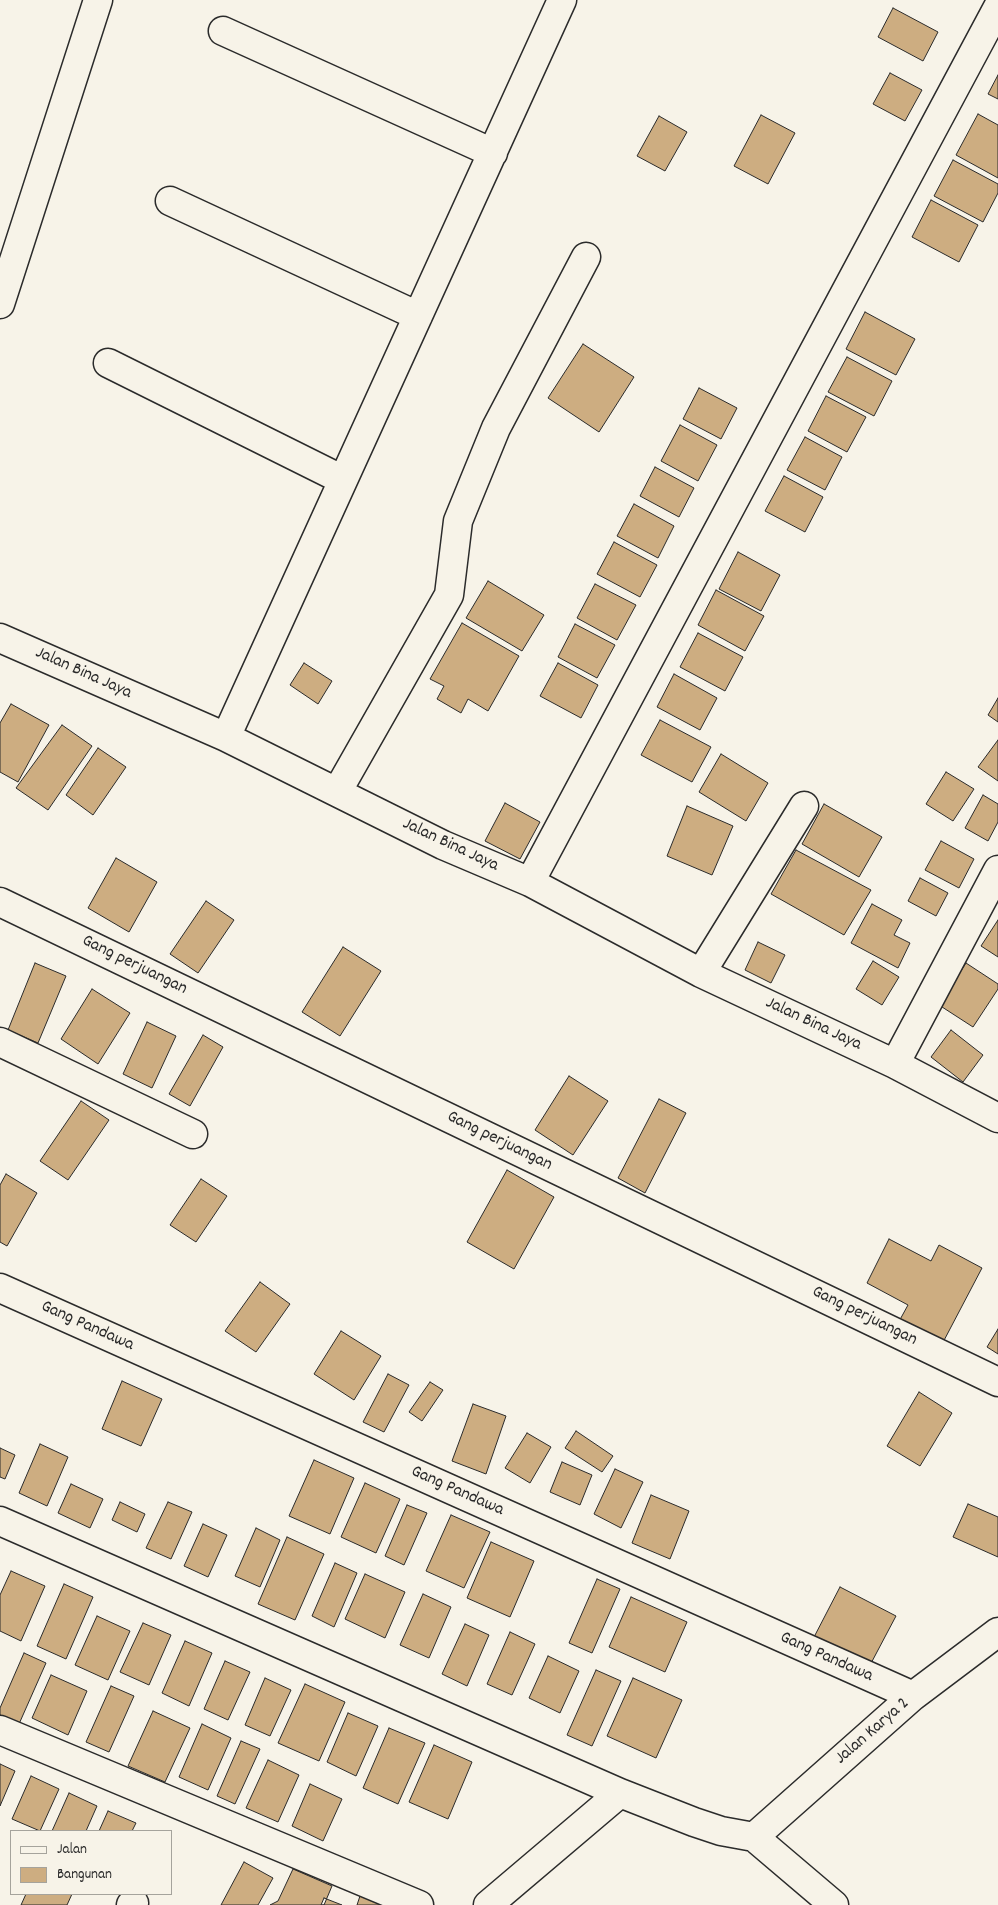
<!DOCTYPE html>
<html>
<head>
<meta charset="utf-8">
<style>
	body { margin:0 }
	#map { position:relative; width:998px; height:1905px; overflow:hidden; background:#f7f3e8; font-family:Dekko,sans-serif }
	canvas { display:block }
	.legend { position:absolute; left:10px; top:1830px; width:162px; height:65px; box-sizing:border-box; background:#f7f3e8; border:1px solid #a5a39c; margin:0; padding:6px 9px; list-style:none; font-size:15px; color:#2b2b2b }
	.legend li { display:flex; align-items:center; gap:10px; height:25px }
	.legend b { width:25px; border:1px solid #a5a39c }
</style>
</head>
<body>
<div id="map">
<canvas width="998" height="1905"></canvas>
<ul class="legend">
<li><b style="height:6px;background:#f7f3e8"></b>Jalan</li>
<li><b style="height:14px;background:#cdad81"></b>Bangunan</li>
</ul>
</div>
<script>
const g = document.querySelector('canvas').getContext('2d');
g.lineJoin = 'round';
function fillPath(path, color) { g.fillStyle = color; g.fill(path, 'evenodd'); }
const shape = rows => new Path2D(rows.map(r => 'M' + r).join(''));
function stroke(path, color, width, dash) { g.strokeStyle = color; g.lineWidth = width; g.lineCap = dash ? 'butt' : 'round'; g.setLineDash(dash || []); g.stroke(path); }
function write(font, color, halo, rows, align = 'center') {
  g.font = font + ' Dekko,sans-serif'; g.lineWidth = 4; g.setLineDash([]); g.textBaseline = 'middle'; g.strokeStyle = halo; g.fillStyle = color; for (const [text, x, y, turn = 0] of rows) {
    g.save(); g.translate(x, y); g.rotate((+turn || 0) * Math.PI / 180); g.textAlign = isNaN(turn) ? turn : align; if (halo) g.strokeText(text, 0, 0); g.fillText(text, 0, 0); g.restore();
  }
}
const building = shape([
	[893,8,938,32,923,61,878,37,893,8],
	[890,73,922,90,905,121,873,104,890,73],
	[998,75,998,99,988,94,998,75],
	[978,114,998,125,998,178,956,155,978,114],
	[761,115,795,133,768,184,734,166,761,115],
	[659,116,687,132,665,171,637,156,659,116],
	[953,160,998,184,998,193,983,222,934,196,953,160],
	[931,200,978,225,959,262,912,237,931,200],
	[865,312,915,339,896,375,846,349,865,312],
	[583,344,634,377,599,432,548,398,583,344],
	[847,357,892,381,874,416,828,392,847,357],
	[699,388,737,408,721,439,683,419,699,388],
	[826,396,866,417,847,452,808,431,826,396],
	[680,425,717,445,698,481,661,461,680,425],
	[805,437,842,457,825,490,787,470,805,437],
	[655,467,694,488,679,517,640,496,655,467],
	[784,476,823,497,805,532,765,511,784,476],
	[634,504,674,526,658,558,617,536,634,504],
	[614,542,657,565,640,597,597,574,614,542],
	[738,552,780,575,761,611,719,589,738,552],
	[488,581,544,615,522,651,466,618,488,581],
	[595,584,636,605,617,640,577,618,595,584],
	[716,590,764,616,745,651,698,625,716,590],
	[462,623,519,656,488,711,468,699,461,713,437,699,444,686,430,679,462,623],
	[575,624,615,645,597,678,558,657,575,624],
	[698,633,743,657,725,691,680,667,698,633],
	[304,663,332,681,318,704,290,685,304,663],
	[558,663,598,685,581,718,540,696,558,663],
	[674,674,717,698,700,730,657,707,674,674],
	[998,698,998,722,988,715,998,698],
	[11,704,49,725,18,782,0,772,0,723,11,704],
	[660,720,711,747,692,782,641,755,660,720],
	[62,725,92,746,48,810,16,788,62,725],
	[998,740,998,781,978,767,998,740],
	[98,748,126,767,93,815,66,795,98,748],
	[721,754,768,783,746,821,699,792,721,754],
	[946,772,974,789,953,821,926,804,946,772],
	[983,795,998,804,998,822,988,841,965,828,983,795],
	[505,803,540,822,520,859,485,841,505,803],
	[824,804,882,837,859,877,802,844,824,804],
	[687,806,733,826,712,875,667,856,687,806],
	[941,841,974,859,959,888,925,870,941,841],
	[796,850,871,890,844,935,771,894,796,850],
	[116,858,157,882,129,932,88,908,116,858],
	[920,878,948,893,936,916,908,901,920,878],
	[206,901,234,920,198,973,170,954,206,901],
	[872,904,902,920,894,935,910,943,898,968,851,943,872,904],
	[998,920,998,957,981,946,998,920],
	[758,942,785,955,771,983,745,970,758,942],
	[343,947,381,971,340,1036,302,1012,343,947],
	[873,961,899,977,882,1005,856,989,873,961],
	[35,963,66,976,38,1043,8,1030,35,963],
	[966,963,998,984,998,989,973,1027,939,1005,966,963],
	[92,989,130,1013,98,1064,61,1039,92,989],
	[147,1022,176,1036,152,1088,123,1074,147,1022],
	[951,1030,983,1055,963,1082,931,1057,951,1030],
	[203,1035,223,1047,190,1106,169,1094,203,1035],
	[569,1076,608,1101,573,1155,535,1130,569,1076],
	[659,1099,686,1113,645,1193,618,1178,659,1099],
	[81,1101,109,1120,68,1180,40,1161,81,1101],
	[507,1170,554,1197,514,1269,467,1242,507,1170],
	[6,1174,37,1193,7,1246,0,1242,0,1185,6,1174],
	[201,1179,227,1196,196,1242,170,1225,201,1179],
	[889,1239,931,1261,939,1245,982,1268,940,1348,897,1325,908,1305,867,1283,889,1239],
	[260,1282,290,1304,256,1352,225,1331,260,1282],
	[998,1329,998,1354,987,1347,998,1329],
	[341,1331,381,1356,354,1400,314,1374,341,1331],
	[388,1374,409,1385,384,1432,363,1422,388,1374],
	[122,1381,162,1399,141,1446,102,1429,122,1381],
	[430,1382,443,1390,422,1421,409,1412,430,1382],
	[919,1392,952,1413,920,1466,887,1446,919,1392],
	[473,1404,506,1416,486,1474,452,1461,473,1404],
	[576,1431,613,1456,602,1472,565,1448,576,1431],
	[527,1433,551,1447,530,1483,505,1468,527,1433],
	[40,1444,68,1457,47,1506,19,1493,40,1444],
	[0,1448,15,1455,5,1479,0,1477,0,1448],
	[314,1460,354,1478,330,1534,289,1516,314,1460],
	[562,1462,592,1475,580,1505,550,1492,562,1462],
	[615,1469,643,1482,621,1528,594,1514,615,1469],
	[365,1483,400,1499,376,1553,341,1537,365,1483],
	[71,1484,103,1499,90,1528,58,1513,71,1484],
	[651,1495,689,1511,670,1559,632,1543,651,1495],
	[120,1502,145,1514,137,1532,112,1520,120,1502],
	[168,1502,192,1512,171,1559,146,1548,168,1502],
	[968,1504,998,1517,998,1557,953,1537,968,1504],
	[407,1505,427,1513,404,1565,385,1556,407,1505],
	[451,1515,490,1532,464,1588,426,1571,451,1515],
	[203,1524,227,1535,208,1577,184,1566,203,1524],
	[256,1528,280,1540,260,1587,235,1576,256,1528],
	[287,1537,324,1554,295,1620,258,1604,287,1537],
	[491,1542,534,1561,510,1617,467,1598,491,1542],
	[335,1563,357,1573,334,1627,312,1616,335,1563],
	[11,1571,45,1586,21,1641,0,1631,0,1595,11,1571],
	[365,1574,405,1592,385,1638,345,1619,365,1574],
	[597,1579,620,1589,592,1653,569,1643,597,1579],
	[64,1584,93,1597,66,1659,37,1646,64,1584],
	[840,1587,896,1616,868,1669,813,1639,840,1587],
	[423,1594,451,1607,429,1658,400,1645,423,1594],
	[631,1597,687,1622,665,1672,609,1647,631,1597],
	[97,1616,130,1631,108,1680,75,1665,97,1616],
	[143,1623,171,1635,149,1685,120,1672,143,1623],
	[465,1624,489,1635,467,1686,442,1674,465,1624],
	[510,1632,535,1644,512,1695,487,1684,510,1632],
	[185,1641,212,1653,189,1706,162,1693,185,1641],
	[24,1653,46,1663,19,1724,0,1715,0,1708,24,1653],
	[548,1656,579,1671,560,1713,529,1698,548,1656],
	[225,1661,250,1672,228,1720,204,1709,225,1661],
	[596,1670,621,1681,592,1746,567,1735,596,1670],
	[51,1675,87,1691,68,1735,32,1718,51,1675],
	[265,1678,291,1690,270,1736,245,1725,265,1678],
	[633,1678,682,1700,656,1758,607,1736,633,1678],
	[305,1684,345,1702,319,1761,278,1743,305,1684],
	[111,1686,134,1696,109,1752,86,1742,111,1686],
	[153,1711,190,1728,165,1782,128,1766,153,1711],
	[348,1713,378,1726,356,1776,327,1762,348,1713],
	[202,1724,231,1738,208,1790,179,1777,202,1724],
	[389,1728,425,1743,398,1804,363,1788,389,1728],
	[241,1741,260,1749,235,1804,217,1796,241,1741],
	[434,1745,472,1762,448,1819,409,1802,434,1745],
	[268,1760,299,1775,278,1822,246,1808,268,1760],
	[0,1764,15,1771,0,1806,0,1764],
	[31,1776,59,1789,40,1831,12,1819,31,1776],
	[310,1784,342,1799,323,1841,292,1826,310,1784],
	[69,1793,97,1806,86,1831,52,1831,69,1793],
	[108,1811,136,1823,132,1831,99,1831,108,1811],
	[244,1862,273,1878,258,1905,221,1905,244,1862],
	[293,1869,332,1886,324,1905,270,1905,278,1901,293,1869],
	[26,1894,72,1894,67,1905,21,1905,26,1894],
	[360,1896,386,1905,357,1905,360,1896],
	[324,1898,342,1905,321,1905,324,1898]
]);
const minor = shape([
	[223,31,493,153],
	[170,201,418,316],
	[0,304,98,0],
	[108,363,343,480],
	[0,638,226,737,443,845,530,882,701,973,895,1064],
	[226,737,562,0],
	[337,792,449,595,458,521,496,428,586,257],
	[998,870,895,1064,998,1118],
	[530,882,998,7],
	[0,902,998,1382],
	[701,973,804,806],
	[0,1042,193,1134],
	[0,1288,913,1696],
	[0,1521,620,1793],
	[0,1730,419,1905],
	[754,1837,913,1696,998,1632],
	[131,1905,134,1903],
	[488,1905,620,1793,694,1822,721,1831,754,1837,834,1905]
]);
const streetNames = [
	["Jalan Bina Jaya",83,674,24],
	["Jalan Bina Jaya",450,846,25],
	["Gang perjuangan",134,966,26],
	["Jalan Bina Jaya",813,1025,25],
	["Gang perjuangan",499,1142,26],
	["Gang perjuangan",864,1317,26],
	["Gang Pandawa",87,1327,24],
	["Gang Pandawa",457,1492,24],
	["Gang Pandawa",826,1658,24],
	["Jalan Karya 2",873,1732,-41]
];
fillPath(building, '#cdad81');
stroke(building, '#2b2b2b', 1);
stroke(minor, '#2b2b2b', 31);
stroke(minor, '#f7f3e8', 28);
write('18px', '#2b2b2b', '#f7f3e8', streetNames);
</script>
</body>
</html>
